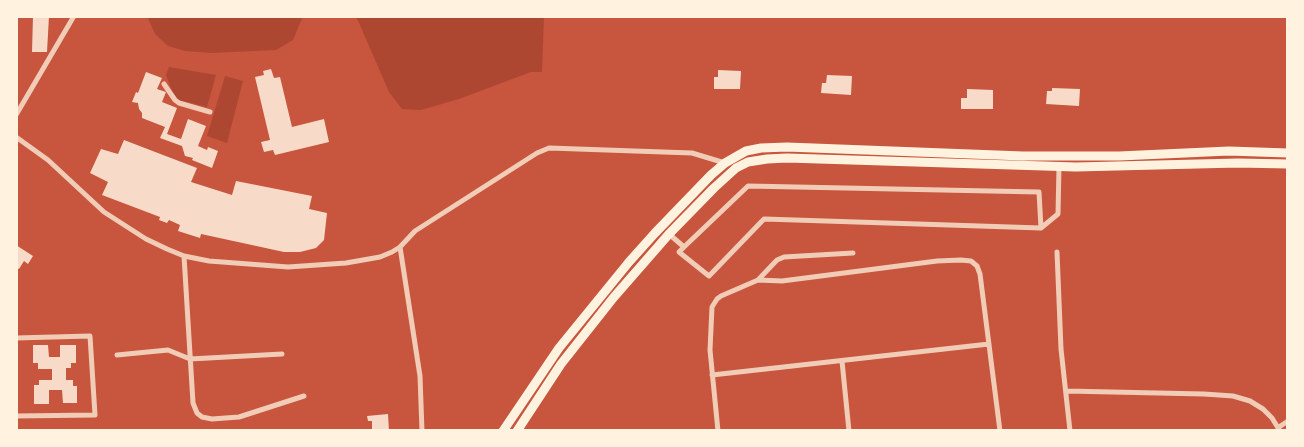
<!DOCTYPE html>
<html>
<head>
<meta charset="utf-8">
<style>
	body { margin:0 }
	#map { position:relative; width:1304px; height:447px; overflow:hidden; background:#c8553d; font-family:"Golos Text",sans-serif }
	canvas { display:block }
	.frame { position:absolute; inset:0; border:18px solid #fff3e0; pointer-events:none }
</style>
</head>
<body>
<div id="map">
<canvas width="1304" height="447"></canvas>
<div class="frame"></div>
</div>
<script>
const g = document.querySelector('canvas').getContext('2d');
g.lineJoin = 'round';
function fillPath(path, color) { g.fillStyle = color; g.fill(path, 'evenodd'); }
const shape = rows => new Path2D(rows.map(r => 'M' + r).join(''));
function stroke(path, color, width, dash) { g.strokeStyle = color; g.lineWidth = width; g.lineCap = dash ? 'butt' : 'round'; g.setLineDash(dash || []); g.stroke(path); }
const green = shape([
	[147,16,303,16,293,40,276,50,211,53,185,51,168,46,155,34],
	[356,16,544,16,542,72,531,72,459,99,421,110,402,109,389,92],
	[169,67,216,75,207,107,175,99,166,75],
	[225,76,243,81,227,143,207,136]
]);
const building = shape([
	[33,16,49,16,47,52,32,52],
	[271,69,274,78,280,77,292,127,324,119,329,142,275,155,273,150,264,152,261,142,270,140,255,77,264,75,263,71],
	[718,70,741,71,740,89,714,89,714,77,718,77],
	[146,72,162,78,157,89,166,92,162,102,177,108,167,134,181,139,188,119,206,126,198,146,207,150,208,147,218,151,212,168,192,160,193,158,185,156,182,146,160,138,165,127,142,118,142,113,139,109,138,103,132,102,136,92,138,93],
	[827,75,852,76,851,95,821,93,822,83,826,83],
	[1052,88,1080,89,1079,106,1046,104,1047,91,1052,91],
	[967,89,993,90,993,109,961,109,961,98,967,98],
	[124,140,197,168,191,182,232,195,236,181,312,196,309,209,327,213,324,240,316,248,300,252,284,252,201,234,200,238,178,231,180,225,169,220,167,223,159,220,160,217,102,195,108,182,90,173,101,149,118,154],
	[16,245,33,256,28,264,24,261,19,269,16,268],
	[33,345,48,345,49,357,60,357,60,345,76,345,76,363,71,363,71,368,66,368,66,380,73,380,73,386,77,386,77,403,63,403,62,390,49,390,49,404,34,404,34,385,39,385,39,380,52,380,52,369,38,369,38,363,33,363],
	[388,414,389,431,372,431,372,421,368,421,367,416]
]);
const minor = shape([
	[164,84,175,100,179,103,210,112],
	[16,115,74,16],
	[16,137,48,160,104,212,146,239,167,249,184,256,209,261,288,267,346,263,380,257,392,252,400,247,415,231,537,153,549,148,692,153,725,163],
	[1041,228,1058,214,1059,167],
	[669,234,684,247,748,186,1039,192,1041,228,764,219,709,276,679,252,684,247],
	[400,247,420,376,422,431],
	[1057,252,1061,349,1070,431],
	[184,256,193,403,197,413,202,417,212,419,239,417,304,396],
	[758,280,782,281,937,261,961,260,971,261,977,266,980,274,1000,431],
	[16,338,90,336,95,415,16,416],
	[117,355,168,350,190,359,282,354],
	[842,361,849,431],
	[712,375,989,344],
	[1066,391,1204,394,1233,396,1250,401,1263,409,1272,418,1280,431],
	[1279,427,1288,421],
	[718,431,710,350,712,307,717,299,721,296,758,280,777,260,784,257,853,253]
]);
const trunk = shape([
	[503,431,559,348,629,262,655,233,711,175,725,163,746,151,761,148,787,147,1023,156,1119,156,1229,151,1288,153],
	[517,431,561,364,614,297,669,234,714,188,736,168,748,162,767,159,787,158,1076,167,1238,163,1288,164]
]);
fillPath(green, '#ae4732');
fillPath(building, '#f7dbc8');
stroke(minor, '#f1ccb7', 5);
stroke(trunk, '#fff3e0', 9);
</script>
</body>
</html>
